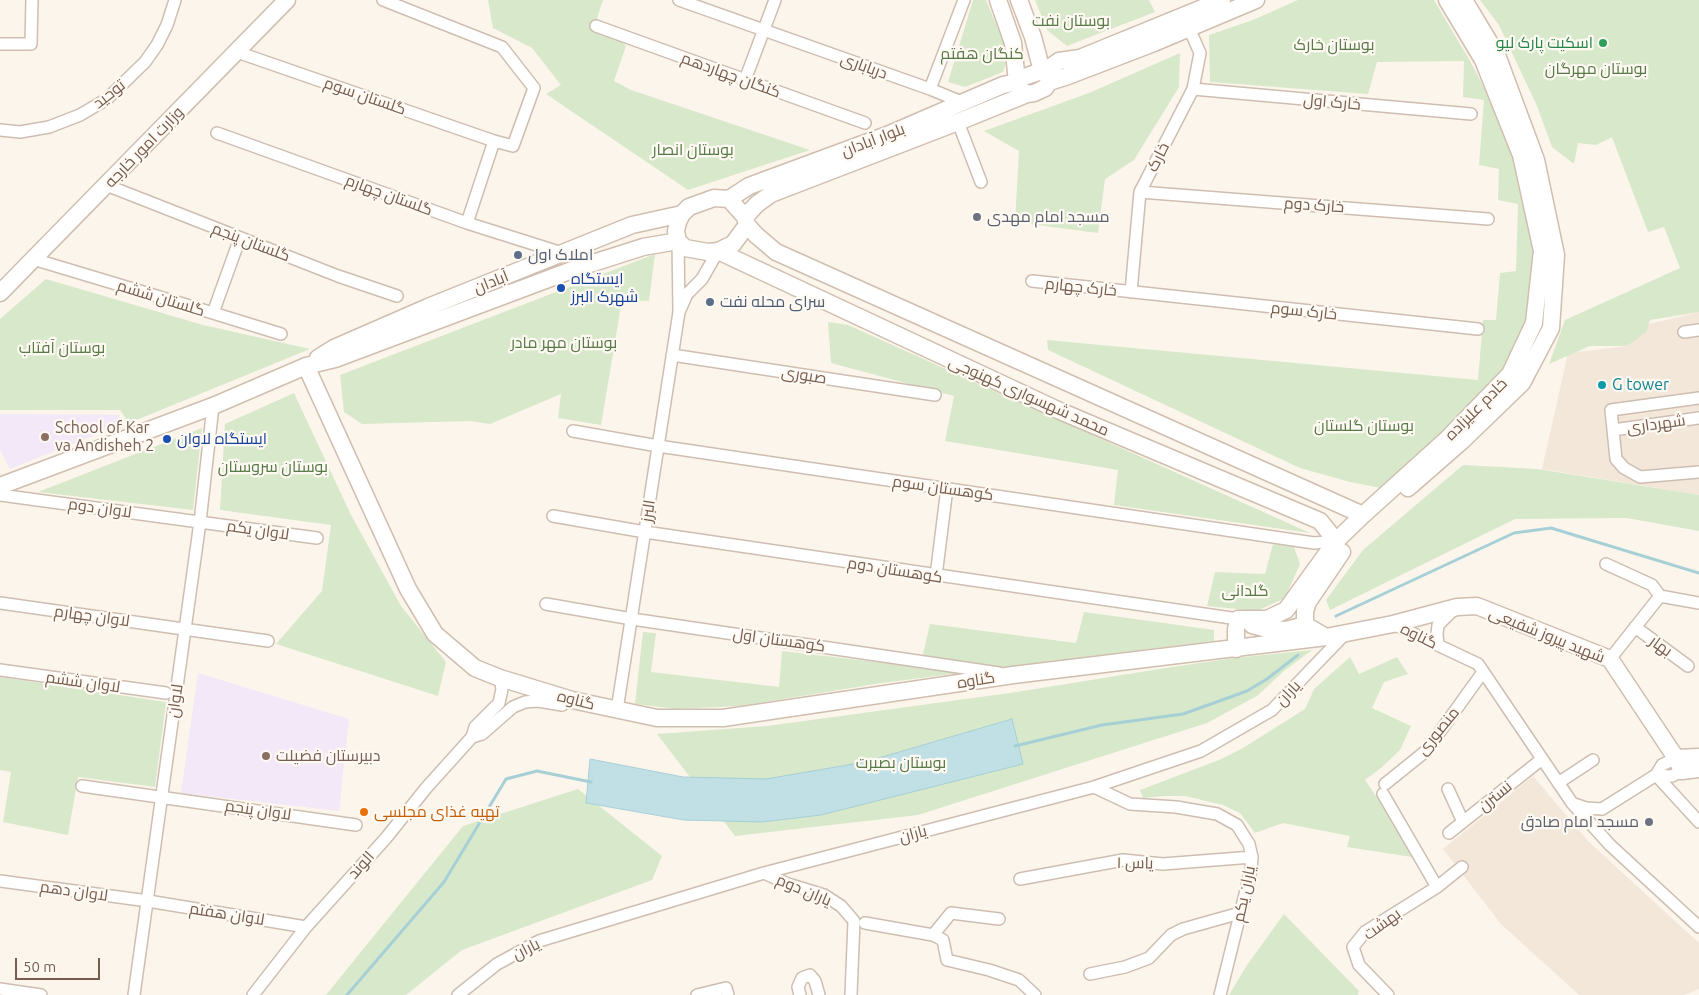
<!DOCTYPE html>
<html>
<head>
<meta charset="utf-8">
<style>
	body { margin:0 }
	#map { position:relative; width:1699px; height:995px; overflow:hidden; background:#fcf5eb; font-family:Ubuntu,sans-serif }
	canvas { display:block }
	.scale { position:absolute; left:15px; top:958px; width:85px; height:22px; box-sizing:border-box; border:2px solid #765d4f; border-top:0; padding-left:6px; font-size:15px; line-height:18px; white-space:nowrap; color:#765d4f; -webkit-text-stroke:4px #fef9f2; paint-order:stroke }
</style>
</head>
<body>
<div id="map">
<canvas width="1699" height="995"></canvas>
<div class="scale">50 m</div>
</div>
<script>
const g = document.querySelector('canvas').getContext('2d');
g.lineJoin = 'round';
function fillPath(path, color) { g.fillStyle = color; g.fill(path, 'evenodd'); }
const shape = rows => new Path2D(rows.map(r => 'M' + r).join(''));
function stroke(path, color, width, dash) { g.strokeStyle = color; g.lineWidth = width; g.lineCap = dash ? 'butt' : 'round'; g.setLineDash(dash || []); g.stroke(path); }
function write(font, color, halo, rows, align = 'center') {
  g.font = font + ' Ubuntu,Cairo,sans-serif'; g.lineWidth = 4.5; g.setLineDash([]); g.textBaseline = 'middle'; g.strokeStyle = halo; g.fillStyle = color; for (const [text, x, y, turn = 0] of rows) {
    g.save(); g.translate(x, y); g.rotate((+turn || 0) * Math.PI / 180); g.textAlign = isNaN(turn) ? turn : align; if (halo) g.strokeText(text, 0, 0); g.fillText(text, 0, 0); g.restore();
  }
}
const residential = shape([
	[1699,312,1699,495,1542,469,1568,353,1627,346,1649,324],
	[1533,776,1589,842,1699,943,1699,989,1684,995,1579,995,1501,924,1443,849]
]);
const education = shape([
	[0,414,119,415,122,424,10,469,0,450],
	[198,673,349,719,339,811,181,793]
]);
const green = shape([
	[488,0,603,0,597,18,626,46,614,81,631,90,810,150,688,190,546,94,561,85,532,48,493,28],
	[973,0,986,0,1009,55,1003,72,965,87,948,82],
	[1035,0,1149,0,1155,12,1067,46,1047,30],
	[1298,0,1434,0,1470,61,1502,121,1520,177,1538,249,1535,278,1523,329,1498,376,1474,404,1381,488,1350,482,1300,468,1048,350,1047,340,1478,380,1483,320,1496,320,1500,273,1516,271,1518,204,1498,200,1499,169,1479,165,1484,100,1463,97,1464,61,1377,62,1368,94,1210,82,1209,35,1253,20],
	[1480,0,1699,0,1699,312,1650,320,1646,332,1627,346,1590,346,1549,364,1565,320,1680,268,1664,227,1648,232,1612,137,1596,145,1578,143,1574,164,1552,147,1537,106,1499,25],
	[1180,53,1179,87,1134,160,1105,179,1098,233,1015,222,1019,151,984,131,1089,93],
	[655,254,649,301,622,300,601,425,558,418,561,394,490,424,470,421,362,424,344,412,340,375],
	[46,279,203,325,310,349,129,423,120,410,0,410,0,319],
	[828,322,848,325,1310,533,1114,505,1118,470,945,441,954,396,831,363],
	[294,393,351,515,401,606,446,662,438,696,276,644,322,591,331,525,220,510,225,424],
	[202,428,193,510,38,492],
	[1463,465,1538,469,1699,495,1699,531,1627,518,1515,519,1330,610,1326,600,1363,550],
	[1273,544,1294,547,1300,564,1285,598,1257,611,1207,606,1215,572,1265,574],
	[1084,612,1214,630,1214,641,1052,661,882,683,740,706,677,709,635,704,643,632,656,633,651,672,779,687,782,651,920,667,930,624,1076,643],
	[1312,650,1284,671,1257,696,1207,723,918,815,735,836,657,734,767,726,1010,693,1172,667,1234,658],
	[1350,657,1359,674,1397,657,1408,674,1384,682,1372,708,1411,726,1400,750,1381,768,1365,780,1418,858,1347,847,1350,836,1283,823,1255,833,1240,813,1223,805,1185,796,1164,796,1143,798,1140,790,1219,760,1243,748,1305,709,1314,689],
	[0,677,166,702,155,787,78,777,68,835,3,822,11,772,0,770],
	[578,789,662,856,652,880,462,950,406,995,326,995,463,826],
	[1284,914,1359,991,1358,995,1229,995,1247,965]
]);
const water = shape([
	[1012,719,1023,764,821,815,762,822,684,820,586,803,590,759,683,777,766,779,865,762,1012,719]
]);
const stream = shape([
	[1336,616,1514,533,1551,528,1699,573],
	[1015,746,1102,725,1183,714,1247,691,1267,679,1298,655],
	[347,995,444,882,506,779,537,771,591,782]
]);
const minor = shape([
	[679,0,930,89,964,103],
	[596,26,865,123],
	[0,44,31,44,32,0],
	[237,52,494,141,513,146,534,88,502,47,383,0],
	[745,80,775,0],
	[930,89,964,0],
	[1193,89,1471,114],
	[958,122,981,182],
	[0,130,20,132,49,127,80,115,107,99,145,62,157,45,167,25,175,0],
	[217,133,467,223,562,253],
	[106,185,338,276,397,296],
	[1140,192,1488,219],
	[467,223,494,141],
	[678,241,679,312,687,294,702,279,718,251],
	[33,259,213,313,240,238],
	[1032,281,1478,329],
	[1131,292,1140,192,1193,89,1200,53,1189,28],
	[213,313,281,334],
	[1684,332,1699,330],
	[672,355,935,395],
	[1699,398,1611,410,1616,459,1624,468,1640,477,1699,472],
	[1613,430,1699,418],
	[573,431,658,446,1314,543,1336,541],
	[0,495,317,538],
	[553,516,645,532,1238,619],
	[1606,564,1652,585,1660,596,1699,603],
	[936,576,947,488],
	[0,603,268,641],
	[546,604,632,619,999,673],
	[1393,624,1478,664,1572,803,1610,845,1699,927],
	[1635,627,1688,666],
	[1438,645,1437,634,1438,625,1453,610],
	[1610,659,1660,596],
	[0,670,166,693],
	[617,710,679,312],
	[472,737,482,734,513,707,525,702,538,701,562,705,572,700],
	[1656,775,1699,822],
	[1656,775,1672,776,1682,771],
	[1558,783,1593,760],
	[1385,784,1426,751,1483,672],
	[82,786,356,825],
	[1094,787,1130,804,1176,807,1217,814,1237,825,1249,844,1252,857,1251,870,1220,995],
	[1448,789,1463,822],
	[1383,794,1437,887],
	[1574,804,1586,808,1602,809,1656,775,1662,765,1676,758],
	[1449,833,1542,759],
	[764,873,788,884,824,895,841,906,854,921,851,995],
	[1020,879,1123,860,1163,864,1252,857],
	[0,881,148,901,306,927],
	[865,923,933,935,943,940,947,960,989,970,1019,980,1035,995],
	[933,935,951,913,999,919],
	[1090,974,1125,967,1149,958,1171,935,1183,929,1240,913],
	[0,989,41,995],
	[134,995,200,522,213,406],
	[253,995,306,927,386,838,427,787,472,737,475,727,499,703,502,689,500,678],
	[458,995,497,964,539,941,764,873,1094,787,1201,751,1272,710,1345,634],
	[697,995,726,988,728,995],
	[800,995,798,987,802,978,810,975,815,981,819,995],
	[1388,995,1359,965,1353,947,1365,932,1437,887,1462,867]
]);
const secondary = shape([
	[1019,0,1033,37,1042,71],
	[1042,71,1045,71,1048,76,1049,82,1045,88,1034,93,1027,94,1021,90,1017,82,1024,77,1042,71],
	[1045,71,1059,61,1080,58,1222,0],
	[1049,82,1068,76,1154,43,1256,0],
	[714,198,729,199,745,217,747,225,733,244,718,251,708,252,685,248,678,241,676,231,678,222,682,214,689,207,714,198],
	[729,199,749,186,887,135,1003,85,1017,82,1013,43,998,0],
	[745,217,757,204,771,194,958,122,1027,94],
	[747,225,756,235,776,252,1363,515],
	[718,251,1060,411,1320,521,1336,541],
	[0,293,287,0],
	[318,358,334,348,428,307,632,225,682,214],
	[306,366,408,589,435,634,475,668,500,678,572,700,657,718,723,718,1013,675,1326,637,1393,624,1457,607,1477,606,1610,659,1676,758,1682,771,1699,769],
	[0,486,213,406,306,366,335,359,580,267,643,247,678,241],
	[1408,488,1463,440,1522,383,1551,328,1556,255,1536,160,1497,55,1464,0],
	[1238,619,1267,619,1286,610,1336,541,1363,515,1446,440,1510,374,1534,323,1542,251,1521,155,1483,60,1447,0],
	[1252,625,1267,629,1286,630,1305,625],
	[1326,637,1305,625,1305,611,1308,602,1342,552],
	[1236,649,1236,629,1238,619],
	[1676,758,1699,757]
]);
const markers = [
	[1603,43,5,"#2e9e5b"],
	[977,217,5,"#6b7280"],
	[518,255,5,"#5c6f8a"],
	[561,288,5,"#1a4fb4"],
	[710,302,5,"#5c6f8a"],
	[1602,385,5,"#0f9aa8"],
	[45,437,5,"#8d6e63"],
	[167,439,5,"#1a4fb4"],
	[266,756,5,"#8d6e63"],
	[364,812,5,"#e8710a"],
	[1649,822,5,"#6b7280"]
];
const parkNames = [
	["بوستان نفت",1071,21],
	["بوستان خارک",1334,45],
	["کنگان هفتم",982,54],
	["بوستان مهرگان",1596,69],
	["بوستان انصار",693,150],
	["بوستان مهر مادر",564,343],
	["بوستان آفتاب",62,348],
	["بوستان گلستان",1364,426],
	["بوستان سروستان",273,467],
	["گلدانی",1245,591],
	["بوستان بصیرت",901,763]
];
const leisureNames = [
	["اسکیت پارک لیو",1593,43]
];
const streetNames = [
	["دریاباری",864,66,20],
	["کنگان چهاردهم",731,75,20],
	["توحید",109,94,-38],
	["گلستان سوم",365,96,19],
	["خارک اول",1332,102,5],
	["بلوار آبادان",873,140,-21],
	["وزارت امور خارجه",144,147,-46],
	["خارک",1158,157,-63],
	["گلستان چهارم",389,195,20],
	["خارک دوم",1314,205,4],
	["گلستان پنجم",251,242,21],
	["آبادان",491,282,-22],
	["خارک چهارم",1081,287,6],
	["گلستان ششم",161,298,17],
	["خارک سوم",1304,311,6],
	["صبوری",804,375,9],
	["محمد شهسواری کهنوجی",1029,396,24],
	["خادم علیزاده",1476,409,-45],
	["شهرداری",1656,424,-8],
	["کوهستان سوم",943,488,8],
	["لاوان دوم",100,508,8],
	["البرز",648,511,-81],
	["لاوان یکم",258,530,8],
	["کوهستان دوم",895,570,9],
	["لاوان چهارم",92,616,8],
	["شهید پیروز شفیعی",1547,635,22],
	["گناوه",1419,636,26],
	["کوهستان اول",779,640,8],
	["بهار",1661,646,36],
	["گناوه",976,680,-9],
	["لاوان ششم",83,682,8],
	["یاران",1288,693,-47],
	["گناوه",576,700,14],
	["لاوان",175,701,-82],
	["منصوری",1438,731,-51],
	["نسترن",1495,796,-39],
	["لاوان پنجم",258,810,8],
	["یاران",913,834,-15],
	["یاس ۱",1135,863,1],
	["الوند",361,865,-48],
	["یاران دوم",804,890,23],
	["لاوان دهم",74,891,8],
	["یاران یکم",1244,894,-78],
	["لاوان هفتم",227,914,9],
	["بهشت",1382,924,-36],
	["یاران",526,949,-27]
];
const worshipNames = [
	["مسجد امام مهدی",987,217],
	["مسجد امام صادق",1639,822,"right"]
];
const serviceNames = [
	["املاک اول",528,255],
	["سرای محله نفت",720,302]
];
const transitNames = [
	["ایستگاه",571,279],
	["شهرک البرز",571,297],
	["ایستگاه لاوان",177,439]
];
const cultureNames = [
	["G tower",1612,385]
];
const educationNames = [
	["School of Kar",55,428],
	["va Andisheh 2",55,446],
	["دبیرستان فضیلت",276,756]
];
const foodNames = [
	["تهیه غذای مجلسی",374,812]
];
fillPath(residential, '#f3e7da');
fillPath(education, '#f2e8f8');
fillPath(green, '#d7e9ca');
fillPath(water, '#c0e0e5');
stroke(water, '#a7cfd6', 1);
stroke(stream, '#a7cfd6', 3);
stroke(minor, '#cebeb1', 14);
stroke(secondary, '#d0beaf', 19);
stroke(minor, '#fff', 11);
stroke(secondary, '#fff', 16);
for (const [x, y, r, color] of markers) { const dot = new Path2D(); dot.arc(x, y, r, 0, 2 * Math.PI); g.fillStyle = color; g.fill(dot); stroke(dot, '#fef9f2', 2); }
write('16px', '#577a48', '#fef9f2', parkNames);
write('16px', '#27864d', '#fef9f2', leisureNames, 'right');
write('16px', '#765d4f', '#fef9f2', streetNames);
write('16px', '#5b616d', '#fef9f2', worshipNames, 'left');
write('16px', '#4e5e75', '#fef9f2', serviceNames, 'left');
write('16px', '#164399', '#fef9f2', transitNames, 'left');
write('16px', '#0d838f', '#fef9f2', cultureNames, 'left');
write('16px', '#785e54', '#fef9f2', educationNames, 'left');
write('16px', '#c56008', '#fef9f2', foodNames, 'left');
</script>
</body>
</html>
